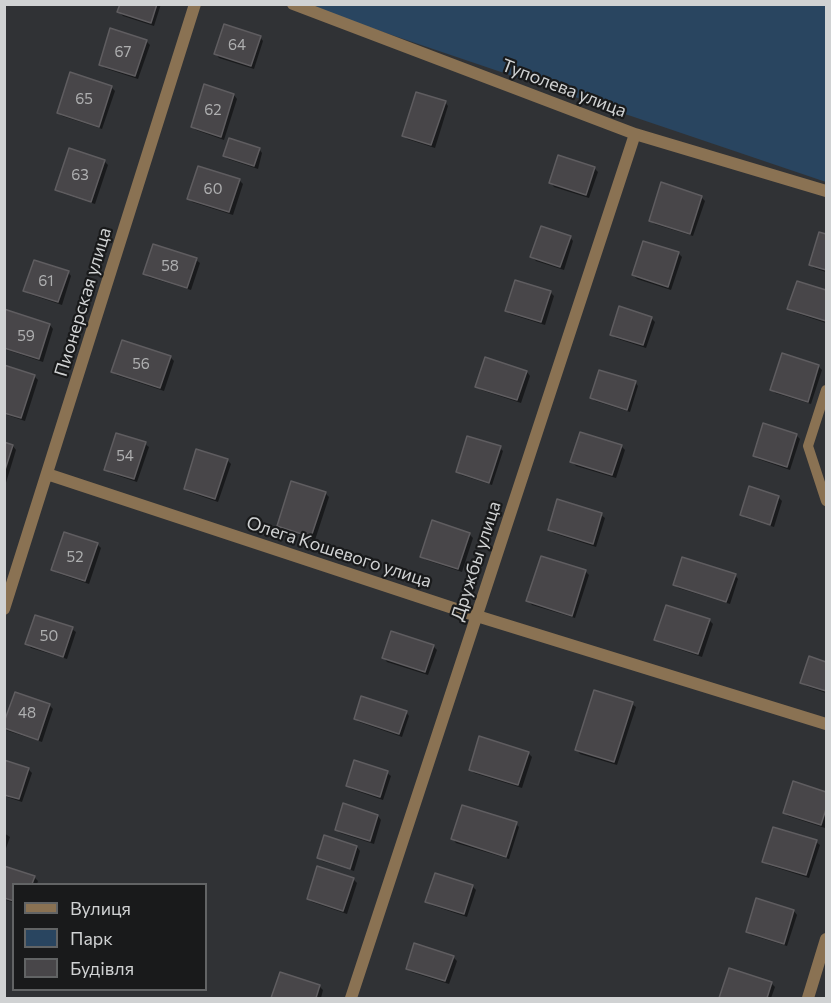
<!DOCTYPE html>
<html>
<head>
<meta charset="utf-8">
<style>
	body { margin:0 }
	#map { position:relative; width:831px; height:1003px; overflow:hidden; background:#303235; font-family:Commissioner,sans-serif }
	canvas { display:block }
	.frame { position:absolute; inset:0; border:6px solid #d0d2d3; pointer-events:none }
	.legend { position:absolute; left:12px; top:883px; width:195px; height:108px; box-sizing:border-box; background:#191a1b; border:2px solid #626465; margin:0; padding:8px 10px; list-style:none; font-size:18px; color:#d0d2d3 }
	.legend li { display:flex; align-items:center; gap:12px; height:30px }
	.legend b { width:30px; border:2px solid #626465 }
</style>
</head>
<body>
<div id="map">
<canvas width="831" height="1003"></canvas>
<div class="frame"></div>
<ul class="legend">
<li><b style="height:8px;background:#8a7253"></b>Вулиця</li>
<li><b style="height:16px;background:#294560"></b>Парк</li>
<li><b style="height:16px;background:#484649"></b>Будівля</li>
</ul>
</div>
<script>
const g = document.querySelector('canvas').getContext('2d');
g.lineJoin = 'round';
function fillPath(path, color) { g.fillStyle = color; g.fill(path, 'evenodd'); }
const shape = rows => new Path2D(rows.map(r => 'M' + r).join(''));
function stroke(path, color, width, dash) { g.strokeStyle = color; g.lineWidth = width; g.lineCap = dash ? 'butt' : 'round'; g.setLineDash(dash || []); g.stroke(path); }
function write(font, color, halo, rows, align = 'center') {
  g.font = font + ' Commissioner,sans-serif'; g.lineWidth = 4.5; g.setLineDash([]); g.textBaseline = 'middle'; g.strokeStyle = halo; g.fillStyle = color; for (const [text, x, y, turn = 0] of rows) {
    g.save(); g.translate(x, y); g.rotate((+turn || 0) * Math.PI / 180); g.textAlign = isNaN(turn) ? turn : align; if (halo) g.strokeText(text, 0, 0); g.fillText(text, 0, 0); g.restore();
  }
}
const green = shape([
	[303,5,826,5,826,182]
]);
const shadow = shape([
	[121,4,161,4,154,26,123,16,119,12],
	[260,37,263,41,254,69,219,58,216,54],
	[146,41,150,45,138,79,104,68,101,64],
	[111,87,115,91,102,129,62,116,58,113],
	[234,95,237,99,224,140,196,130,192,127],
	[445,102,448,106,435,148,407,139,404,135],
	[259,149,262,153,258,169,228,159,224,156],
	[104,161,108,165,95,204,61,193,57,190],
	[594,168,598,172,589,198,554,187,551,183],
	[239,180,243,184,233,215,192,202,189,198],
	[701,197,705,201,693,236,654,224,651,220],
	[820,234,826,236,826,272,814,268,811,265],
	[570,237,573,241,564,270,536,261,532,257],
	[678,253,682,257,671,290,637,279,633,275],
	[196,260,200,263,191,290,148,277,145,273],
	[68,272,71,276,62,305,29,294,25,291],
	[516,281,551,293,554,296,545,325,510,314,506,310],
	[798,283,826,292,826,323,793,312,789,308],
	[4,311,50,325,53,329,43,362,4,349],
	[651,318,655,322,646,348,615,338,611,334],
	[170,357,174,361,164,391,116,375,113,372],
	[818,366,822,370,811,404,775,393,772,389],
	[4,367,34,376,38,380,25,421,4,414],
	[527,372,530,376,521,403,481,390,477,386],
	[635,382,638,386,630,412,595,401,592,398],
	[796,435,800,439,790,470,758,459,754,456],
	[4,443,13,446,16,450,5,486],
	[145,444,149,447,137,482,110,473,106,469],
	[621,446,625,450,616,478,576,466,572,462],
	[500,448,503,451,492,485,461,475,458,472],
	[227,460,231,464,218,502,189,492,185,489],
	[325,493,329,497,315,540,282,529,278,526],
	[778,497,782,501,774,527,745,518,742,515],
	[558,501,601,515,605,518,596,547,553,533,549,529],
	[469,534,473,538,462,572,426,560,422,557],
	[97,544,101,548,89,584,57,573,53,570],
	[586,572,589,575,575,618,532,605,528,601],
	[735,575,738,579,730,604,678,588,675,584],
	[709,620,713,624,702,657,660,643,656,640],
	[72,629,76,632,67,659,31,648,27,644],
	[433,646,437,650,428,675,387,662,384,658],
	[810,658,826,663,826,693,806,686,802,683],
	[632,704,636,707,617,765,580,754,577,750],
	[49,705,53,709,42,742,8,731,4,728],
	[406,712,409,716,402,737,359,722,355,719],
	[528,753,532,757,522,788,474,773,470,769],
	[4,761,28,769,32,773,22,802,4,796],
	[387,773,391,776,383,800,351,789,347,785],
	[794,783,826,794,825,828,788,816,784,813],
	[378,816,381,820,374,844,340,833,336,829],
	[516,824,519,827,509,859,456,843,453,839],
	[4,833,10,837,4,854],
	[325,837,357,847,360,851,354,871,322,861,319,858],
	[816,842,820,845,809,878,768,865,764,861],
	[4,867,34,877,38,881,37,884,14,884,14,903,4,899],
	[353,879,357,883,347,914,312,902,308,899],
	[472,886,476,890,467,917,431,905,427,902],
	[757,900,794,911,797,915,787,946,751,935,747,931],
	[453,957,457,961,449,984,411,972,408,969],
	[730,970,771,983,775,987,771,998,720,998],
	[280,974,320,987,323,990,321,998,273,998]
]);
const building = shape([
	[120,4,157,4,151,23,117,12,120,4],
	[224,24,261,36,251,66,214,54,224,24],
	[110,28,147,40,135,76,99,65,110,28],
	[70,72,112,86,99,127,57,113,70,72],
	[204,84,234,94,221,137,191,127,204,84],
	[416,92,446,101,431,145,402,136,416,92],
	[229,138,260,148,254,166,223,156,229,138],
	[69,148,105,160,91,202,55,190,69,148],
	[558,155,595,167,586,195,549,183,558,155],
	[198,166,240,179,229,212,187,199,198,166],
	[661,182,702,196,690,234,649,221,661,182],
	[541,226,571,236,560,267,530,257,541,226],
	[819,232,826,234,826,270,809,265,819,232],
	[643,241,679,252,668,287,632,275,643,241],
	[153,244,197,258,187,288,143,274,153,244],
	[34,260,69,271,58,302,23,291,34,260],
	[515,280,551,291,541,322,505,311,515,280],
	[797,281,826,290,826,321,787,309,797,281],
	[619,306,652,317,643,345,610,335,619,306],
	[4,309,50,324,39,359,4,348,4,309],
	[122,340,171,356,160,388,111,372,122,340],
	[782,353,819,365,808,402,770,390,782,353],
	[485,357,527,371,517,400,475,387,485,357],
	[4,365,35,375,21,418,4,413,4,365],
	[599,370,636,381,627,410,590,398,599,370],
	[763,423,797,434,787,467,753,456,763,423],
	[580,432,622,445,612,475,570,462,580,432],
	[116,433,146,442,134,479,104,470,116,433],
	[467,436,501,446,489,483,456,472,467,436],
	[4,442,13,445,4,473,4,442],
	[196,449,228,459,215,499,184,489,196,449],
	[291,481,326,492,311,537,277,526,291,481],
	[749,486,779,496,770,525,740,515,749,486],
	[557,499,602,513,593,544,548,530,557,499],
	[432,520,470,533,458,569,420,557,432,520],
	[64,532,98,543,85,581,51,570,64,532],
	[541,556,586,570,572,616,526,601,541,556],
	[682,557,736,574,726,602,673,585,682,557],
	[666,605,710,619,698,654,654,640,666,605],
	[35,615,73,627,63,657,25,644,35,615],
	[391,631,434,645,425,672,382,658,391,631],
	[809,656,826,662,826,691,800,683,809,656],
	[594,690,633,702,614,762,575,750,594,690],
	[15,692,50,704,38,740,4,728,4,722,15,692],
	[361,696,407,711,399,734,354,719,361,696],
	[479,736,529,752,518,785,469,770,479,736],
	[4,760,29,768,19,799,4,795,4,760],
	[354,760,388,771,380,797,346,786,354,760],
	[793,781,826,792,826,809,821,825,783,813,793,781],
	[343,803,378,815,370,841,335,830,343,803],
	[462,805,517,822,506,857,451,839,462,805],
	[773,827,817,840,806,875,762,862,773,827],
	[324,835,357,846,350,869,317,858,324,835],
	[4,866,35,876,32,884,14,884,14,901,4,898,4,866],
	[317,866,354,878,343,911,307,899,317,866],
	[435,873,473,885,464,914,425,902,435,873],
	[756,898,794,910,784,944,746,932,756,898],
	[414,943,454,956,445,981,406,969,414,943],
	[729,968,772,982,767,998,719,998,729,968],
	[280,972,320,985,316,998,271,998,280,972]
]);
const service = shape([
	[826,390,808,446,826,501]
]);
const minor = shape([
	[293,4,635,134,826,191],
	[47,474,477,616,826,724],
	[4,609,195,4],
	[351,998,635,134],
	[808,998,826,939]
]);
const numberNames = [
	["64",237,45],
	["67",123,52],
	["65",84,99],
	["62",213,110],
	["63",80,175],
	["60",213,189],
	["58",170,266],
	["61",46,281],
	["59",26,336],
	["56",141,364],
	["54",125,456],
	["52",75,557],
	["50",49,636],
	["48",27,713]
];
const streetNames = [
	["Туполева улица",564,88,21],
	["Пионерская улица",83,302,-73],
	["Олега Кошевого улица",339,552,18],
	["Дружбы улица",476,561,-72]
];
fillPath(green, '#294560');
fillPath(shadow, '#0007');
fillPath(building, '#484649');
stroke(building, '#5f5d60', 1.5);
stroke(service, '#8a7253', 10);
stroke(minor, '#8a7253', 12);
write('15px', '#aeafb0', null, numberNames);
write('18px', '#d0d2d3', '#191a1b', streetNames);
</script>
</body>
</html>
